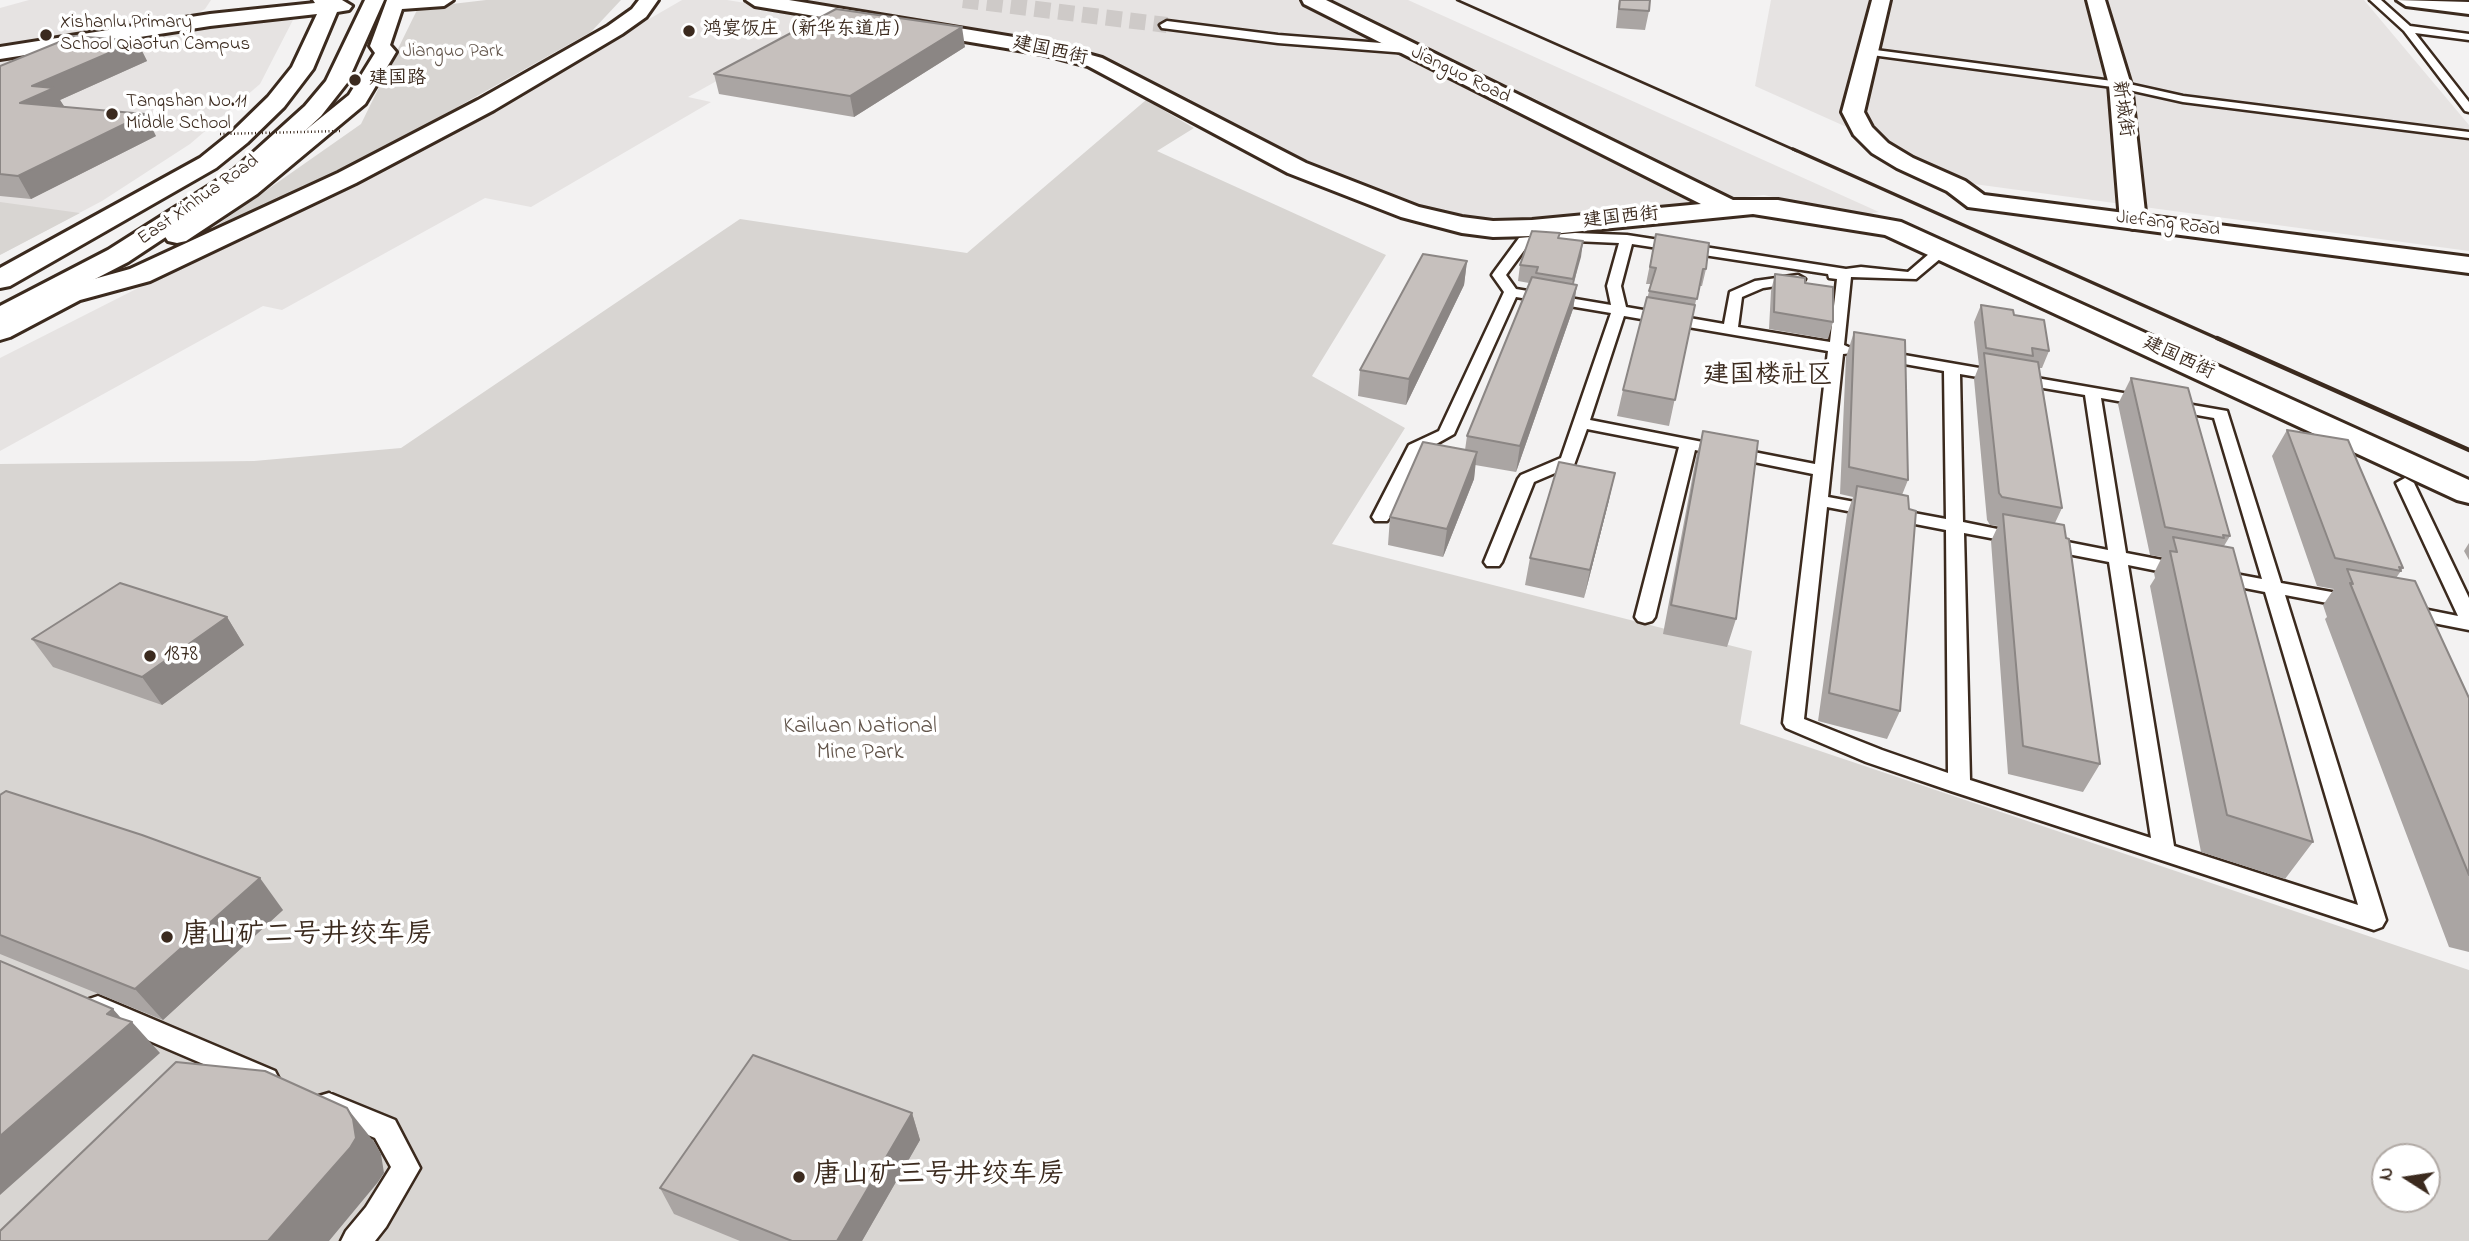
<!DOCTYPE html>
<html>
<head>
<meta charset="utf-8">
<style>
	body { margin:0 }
	#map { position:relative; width:2469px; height:1241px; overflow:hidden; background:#f3f2f2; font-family:"Indie Flower",sans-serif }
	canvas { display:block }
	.north { position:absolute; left:2371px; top:1143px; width:70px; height:70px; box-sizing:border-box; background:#fff; border:2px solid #b1aaa5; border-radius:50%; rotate:282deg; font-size:19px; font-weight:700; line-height:28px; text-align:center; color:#3b2a1e }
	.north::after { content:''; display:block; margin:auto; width:24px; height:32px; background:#3b2a1e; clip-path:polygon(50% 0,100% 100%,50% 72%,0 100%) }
</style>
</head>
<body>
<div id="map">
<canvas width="2469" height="1241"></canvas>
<div class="north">N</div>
</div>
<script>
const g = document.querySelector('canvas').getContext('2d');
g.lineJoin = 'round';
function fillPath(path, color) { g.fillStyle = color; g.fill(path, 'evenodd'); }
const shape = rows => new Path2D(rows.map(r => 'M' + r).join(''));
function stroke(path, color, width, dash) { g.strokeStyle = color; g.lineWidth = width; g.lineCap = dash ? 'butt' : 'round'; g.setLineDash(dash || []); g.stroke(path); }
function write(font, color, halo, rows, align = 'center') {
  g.font = font + ' "Indie Flower","LXGW WenKai TC",sans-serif'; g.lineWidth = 7; g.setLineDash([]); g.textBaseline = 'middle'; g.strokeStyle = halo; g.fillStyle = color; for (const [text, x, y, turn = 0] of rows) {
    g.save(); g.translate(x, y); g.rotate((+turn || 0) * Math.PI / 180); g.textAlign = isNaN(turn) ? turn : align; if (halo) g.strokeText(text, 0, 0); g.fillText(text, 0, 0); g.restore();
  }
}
const built = shape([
	[29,0,211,0,205,9,184,21,0,49,0,8],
	[682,0,727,0,831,17,688,97,711,102,531,207,485,198,282,310,263,306,0,451,0,358,150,282,428,147],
	[777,0,1408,0,1879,212,1856,216,1764,195,1491,223,1452,216,1348,184,1084,49],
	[1771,0,2364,0,2469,125,2469,251,1974,184,1755,86],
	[294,18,260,84,190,144,102,201,0,255,0,59,193,29]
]);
const green = shape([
	[486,0,621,0,591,32,397,141,221,228,214,227,361,124,418,8],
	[1146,100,1194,128,1157,151,1386,255,1312,376,1405,428,1332,544,1752,651,1740,724,2469,970,2469,1241,0,1241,0,464,254,461,401,448,740,219,967,253],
	[2385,1157,2427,1157,2427,1199,2385,1199],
	[0,202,80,213,0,255]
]);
const pedestrianTunnel = shape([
	[963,0,1167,25]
]);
const service = shape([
	[2370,0,2381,0,2410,26,2469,34,2469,40,2415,33,2469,102,2469,112,2465,111,2404,31,2370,0],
	[1868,49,2120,82,2183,96,2469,132,2469,138,2183,102,2120,88,1864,54,1864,50,1868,49],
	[1575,233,1627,235,1846,269,1861,267,1908,272,1937,247,1947,247,1947,253,1916,279,1851,277,1844,345,1855,350,1853,353,1843,354,1828,497,1946,519,1944,371,1876,359,1873,356,1881,351,2227,411,2281,583,2354,596,2361,598,2363,602,2361,606,2354,608,2285,595,2386,920,2382,927,2374,930,1951,791,1866,762,1786,728,1783,723,1813,474,1695,450,1655,617,1652,621,1645,623,1638,621,1635,617,1679,447,1587,429,1574,465,1534,482,1502,562,1499,566,1487,566,1484,562,1518,479,1521,475,1561,458,1611,313,1516,297,1454,434,1422,452,1390,517,1387,521,1375,521,1372,517,1409,445,1439,431,1504,292,1492,275,1494,272,1519,238,1575,233],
	[1575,241,1619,243,1607,286,1611,305,1516,289,1506,275,1528,245,1575,241],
	[1632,244,1828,274,1829,278,1837,279,1830,342,1738,327,1742,297,1763,288,1803,282,1805,279,1798,275,1755,281,1730,292,1724,324,1626,307,1621,286,1632,244],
	[1624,316,1828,351,1815,464,1590,420,1624,316],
	[1960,374,2085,395,2108,550,2047,538,2038,544,2047,550,2109,562,2151,838,1970,780,1964,533,2017,543,2026,538,2017,533,1963,522,1960,374],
	[2101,398,2214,418,2262,579,2219,571,2210,577,2219,583,2265,592,2358,905,2174,846,2128,565,2183,576,2192,570,2183,564,2126,553,2101,398],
	[1827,507,1946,530,1948,773,1882,750,1804,719,1827,507],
	[2405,478,2414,483,2469,598,2469,630,2408,618,2401,616,2398,612,2401,608,2408,606,2458,616,2396,483,2405,478],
	[98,996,275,1071,279,1079,275,1087,266,1091,257,1087,89,1015,85,1007,89,999,98,996],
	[329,1093,395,1120,420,1168,386,1227,375,1241,341,1241,346,1231,366,1207,391,1167,375,1138,319,1114,316,1105,319,1096,329,1093]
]);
const pedestrian = shape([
	[1167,21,1278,35,1407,45,1414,49,1407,53,1278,43,1162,28,1160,25,1167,21]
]);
const minor = shape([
	[313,0,342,0,352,6,349,10,337,12,313,69,284,107,247,143,216,168,10,286,0,288,0,268,200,158,231,133,268,97,292,67,317,14,210,26,0,59,0,47,210,14,315,3,313,0],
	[387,0,453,0,444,6,402,9,390,45,396,52,365,104,257,194,186,241,177,243,168,241,164,235,168,229,239,184,349,95,375,53,370,46,387,0],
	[639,0,658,0,646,17,622,34,494,110,356,183,150,281,80,300,10,337,0,340,0,320,27,307,21,300,25,294,76,284,130,269,338,173,478,100,608,26,632,9,639,0],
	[746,0,789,0,1044,42,1102,58,1306,163,1419,207,1462,217,1493,221,1532,220,1701,204,1304,4,1302,0,1326,0,1733,200,1778,200,1901,222,2469,480,2469,503,2457,500,1885,235,1753,214,1532,236,1493,237,1462,233,1401,217,1288,173,1088,66,1042,54,755,6,746,0],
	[2087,0,2105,0,2131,85,2146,221,2142,226,2133,229,2124,226,2120,221,2109,85,2087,0]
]);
const tertiary = shape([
	[1872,0,1890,0,1864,112,1872,127,1888,143,1913,158,1965,181,1984,195,2469,257,2469,273,1968,207,1947,191,1897,168,1872,153,1854,135,1842,112,1872,0],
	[2397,0,2469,2,2469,14,2406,6,2397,0]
]);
const primary = shape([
	[365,0,384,0,347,83,321,116,252,180,128,262,10,323,0,326,0,306,108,250,234,170,305,106,326,81,365,0]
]);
const railFar2 = shape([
	[1457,0,1797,151]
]);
const railFar1 = shape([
	[1793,149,2221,340]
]);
const rail = shape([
	[2217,338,2469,450]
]);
const pathBridge = shape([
	[220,134,341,131]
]);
const wall = shape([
	[1619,0,1650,0,1649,11,1645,30,1616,28],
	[137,41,147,61,60,100,64,107,156,136,31,199,0,196,0,66],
	[965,47,854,117,719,94,714,74],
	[1560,233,1559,238,1583,241,1574,284,1577,285,1573,309,1516,472,1475,465,1474,479,1443,557,1388,545,1390,517,1465,450,1467,436,1529,283,1518,281,1520,265],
	[1656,234,1706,269,1702,286,1699,286,1669,426,1617,416,1623,390,1651,284,1646,284],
	[1467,261,1464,285,1406,405,1358,396,1360,370],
	[1775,274,1805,283,1833,322,1828,339,1769,329,1771,291],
	[1981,305,2014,315,2049,351,2042,368,2039,368,2062,508,2055,523,2100,764,2083,792,2008,774,1991,541,1998,526,1990,525,1987,520,1974,379,1979,366,1974,322],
	[1854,332,1908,480,1902,495,1900,711,1887,739,1818,721,1847,514,1853,497,1840,494,1846,357],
	[2131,378,2230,536,2224,546,2313,842,2285,879,2201,852,2150,586,2155,578,2154,573,2162,557,2150,555,2118,404],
	[2287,430,2403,568,2396,578,2469,698,2469,952,2449,947,2325,619,2327,617,2323,605,2334,589,2317,586,2272,456],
	[1703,431,1736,619,1727,647,1663,634,1696,458],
	[1609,500,1584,598,1525,585,1530,558],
	[2469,543,2469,560,2464,551],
	[227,617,244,645,162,705,53,667,32,639],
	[0,795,283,910,163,1020,0,954],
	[912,1113,920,1140,862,1241,740,1241,674,1214,660,1188]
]);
const shadedWall = shape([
	[962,27,965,47,854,117,850,96],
	[137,41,147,61,60,100,66,109,20,103,32,86],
	[145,114,156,136,31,199,18,176],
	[1583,241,1581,257,1570,296,1573,279],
	[1467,261,1464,285,1406,405,1409,379],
	[1577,285,1573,309,1516,472,1520,446],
	[1477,452,1474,479,1443,557,1447,529],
	[1615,473,1609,500,1584,598,1590,570],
	[227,617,244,645,162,705,142,677],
	[260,878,283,910,163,1020,135,989],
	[113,1009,128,1026,132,1022,160,1053,0,1195,0,1136],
	[347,1108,375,1143,381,1154,384,1173,378,1182,329,1241,268,1241],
	[912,1113,920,1140,862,1241,837,1241]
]);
const building = shape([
	[1620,0,1650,0,1649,11,1619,9,1620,0],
	[836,9,962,27,850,96,714,74,836,9],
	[74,36,137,41,32,86,54,88,20,103,145,114,18,176,0,174,0,66,74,36],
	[1532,231,1560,233,1558,238,1583,241,1573,279,1536,273,1538,267,1520,265,1532,231],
	[1656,234,1709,243,1706,269,1703,269,1697,299,1649,291,1656,268,1650,267,1656,234],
	[1423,254,1467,261,1409,379,1360,370,1423,254],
	[1775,274,1805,278,1805,283,1833,287,1833,322,1774,312,1775,274],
	[1532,277,1577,285,1520,446,1467,436,1532,277],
	[1647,297,1695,305,1675,400,1623,390,1647,297],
	[1981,305,2013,310,2014,315,2044,320,2049,351,2032,348,2033,356,1986,348,1981,305],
	[1854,332,1905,340,1908,480,1849,467,1854,332],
	[1984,353,2038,362,2062,508,2002,497,1999,493,1984,353],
	[2131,378,2188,388,2230,536,2223,535,2224,538,2165,527,2131,378],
	[2287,430,2348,440,2403,568,2399,567,2401,571,2335,558,2287,430],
	[1703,431,1758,441,1736,619,1671,605,1703,431],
	[1423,442,1477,452,1447,529,1390,517,1423,442],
	[1559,462,1615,473,1590,570,1530,558,1559,462],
	[1857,486,1908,496,1909,509,1916,511,1900,711,1829,693,1857,486],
	[2003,514,2064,525,2066,538,2069,539,2100,764,2023,746,2003,514],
	[2173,537,2233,548,2313,842,2227,815,2170,551,2177,552,2173,537],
	[2347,569,2415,581,2469,698,2469,875,2350,583,2353,584,2347,569],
	[120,583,227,617,142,677,32,639,120,583],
	[6,791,142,835,260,878,135,989,0,935,0,795,6,791],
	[0,961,113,1009,107,1014,132,1022,0,1136,0,961],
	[753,1055,912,1113,837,1241,792,1241,660,1188,753,1055],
	[176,1062,265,1071,347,1108,353,1119,356,1138,350,1148,268,1241,0,1241,0,1231,176,1062]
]);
const markers = [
	[689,31,7,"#3b2a1e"],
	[46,35,7,"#3b2a1e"],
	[355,80,7,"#3b2a1e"],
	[112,114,7,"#3b2a1e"],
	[150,656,7,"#3b2a1e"],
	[167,937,7,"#3b2a1e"],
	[799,1177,7,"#3b2a1e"]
];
const farPoinames = [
	["Xishanlu Primary",60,24],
	["School Qiaotun Campus",60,46],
	["鸿宴饭庄（新华东道店）",703,31],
	["建国路",369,80],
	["Tangshan No.11",126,103],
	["Middle School",126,125]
];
const farStreetnames = [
	["建国西街",1050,52,13],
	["Jianguo Road",1460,76,26],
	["新城街",2121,109,82],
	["East Xinhua Road",199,201,-35],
	["建国西街",1621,219,-6],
	["Jiefang Road",2168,225,7],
	["建国西街",2178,359,25]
];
const farParknames = [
	["Jianguo Park",453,53]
];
const poiNames = [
	["1878",164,656]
];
const parkNames = [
	["Kailuan National",860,728],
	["Mine Park",860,754]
];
const quarterNames = [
	["建国楼社区",1768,378]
];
const nearPoinames = [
	["唐山矿二号井绞车房",181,937],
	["唐山矿三号井绞车房",813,1177]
];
fillPath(built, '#e6e3e2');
fillPath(green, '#d8d5d2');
stroke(pedestrianTunnel, '#cecac8', 16, [16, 8]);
stroke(service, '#3b2a1e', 5);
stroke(pedestrian, '#3b2a1e', 5);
stroke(minor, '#3b2a1e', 6);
stroke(tertiary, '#3b2a1e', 6);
stroke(primary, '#3b2a1e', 6);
fillPath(service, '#fff');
fillPath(pedestrian, '#fff');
fillPath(minor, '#fff');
fillPath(tertiary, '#fff');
fillPath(primary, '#fff');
stroke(railFar2, '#3b2a1e', 2.5);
stroke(railFar1, '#3b2a1e', 3.5);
stroke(rail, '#3b2a1e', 4.5);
stroke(pathBridge, '#3b2a1e', 2.5, [1, 2.5]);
fillPath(wall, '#aaa5a3');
fillPath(shadedWall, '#8b8684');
fillPath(building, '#c6c0bd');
stroke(building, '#8b8684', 2);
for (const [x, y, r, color] of markers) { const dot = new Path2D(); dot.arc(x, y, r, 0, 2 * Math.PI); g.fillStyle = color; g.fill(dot); stroke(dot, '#fff', 2.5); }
write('19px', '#3b2a1e', '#fff', farPoinames, 'left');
write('19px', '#3b2a1e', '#fff', farStreetnames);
write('19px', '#62554b', '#fff', farParknames);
write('23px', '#3b2a1e', '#fff', poiNames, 'left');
write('23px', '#62554b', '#fff', parkNames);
write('26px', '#3b2a1e', '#fff', quarterNames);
write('28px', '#3b2a1e', '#fff', nearPoinames, 'left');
</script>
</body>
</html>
